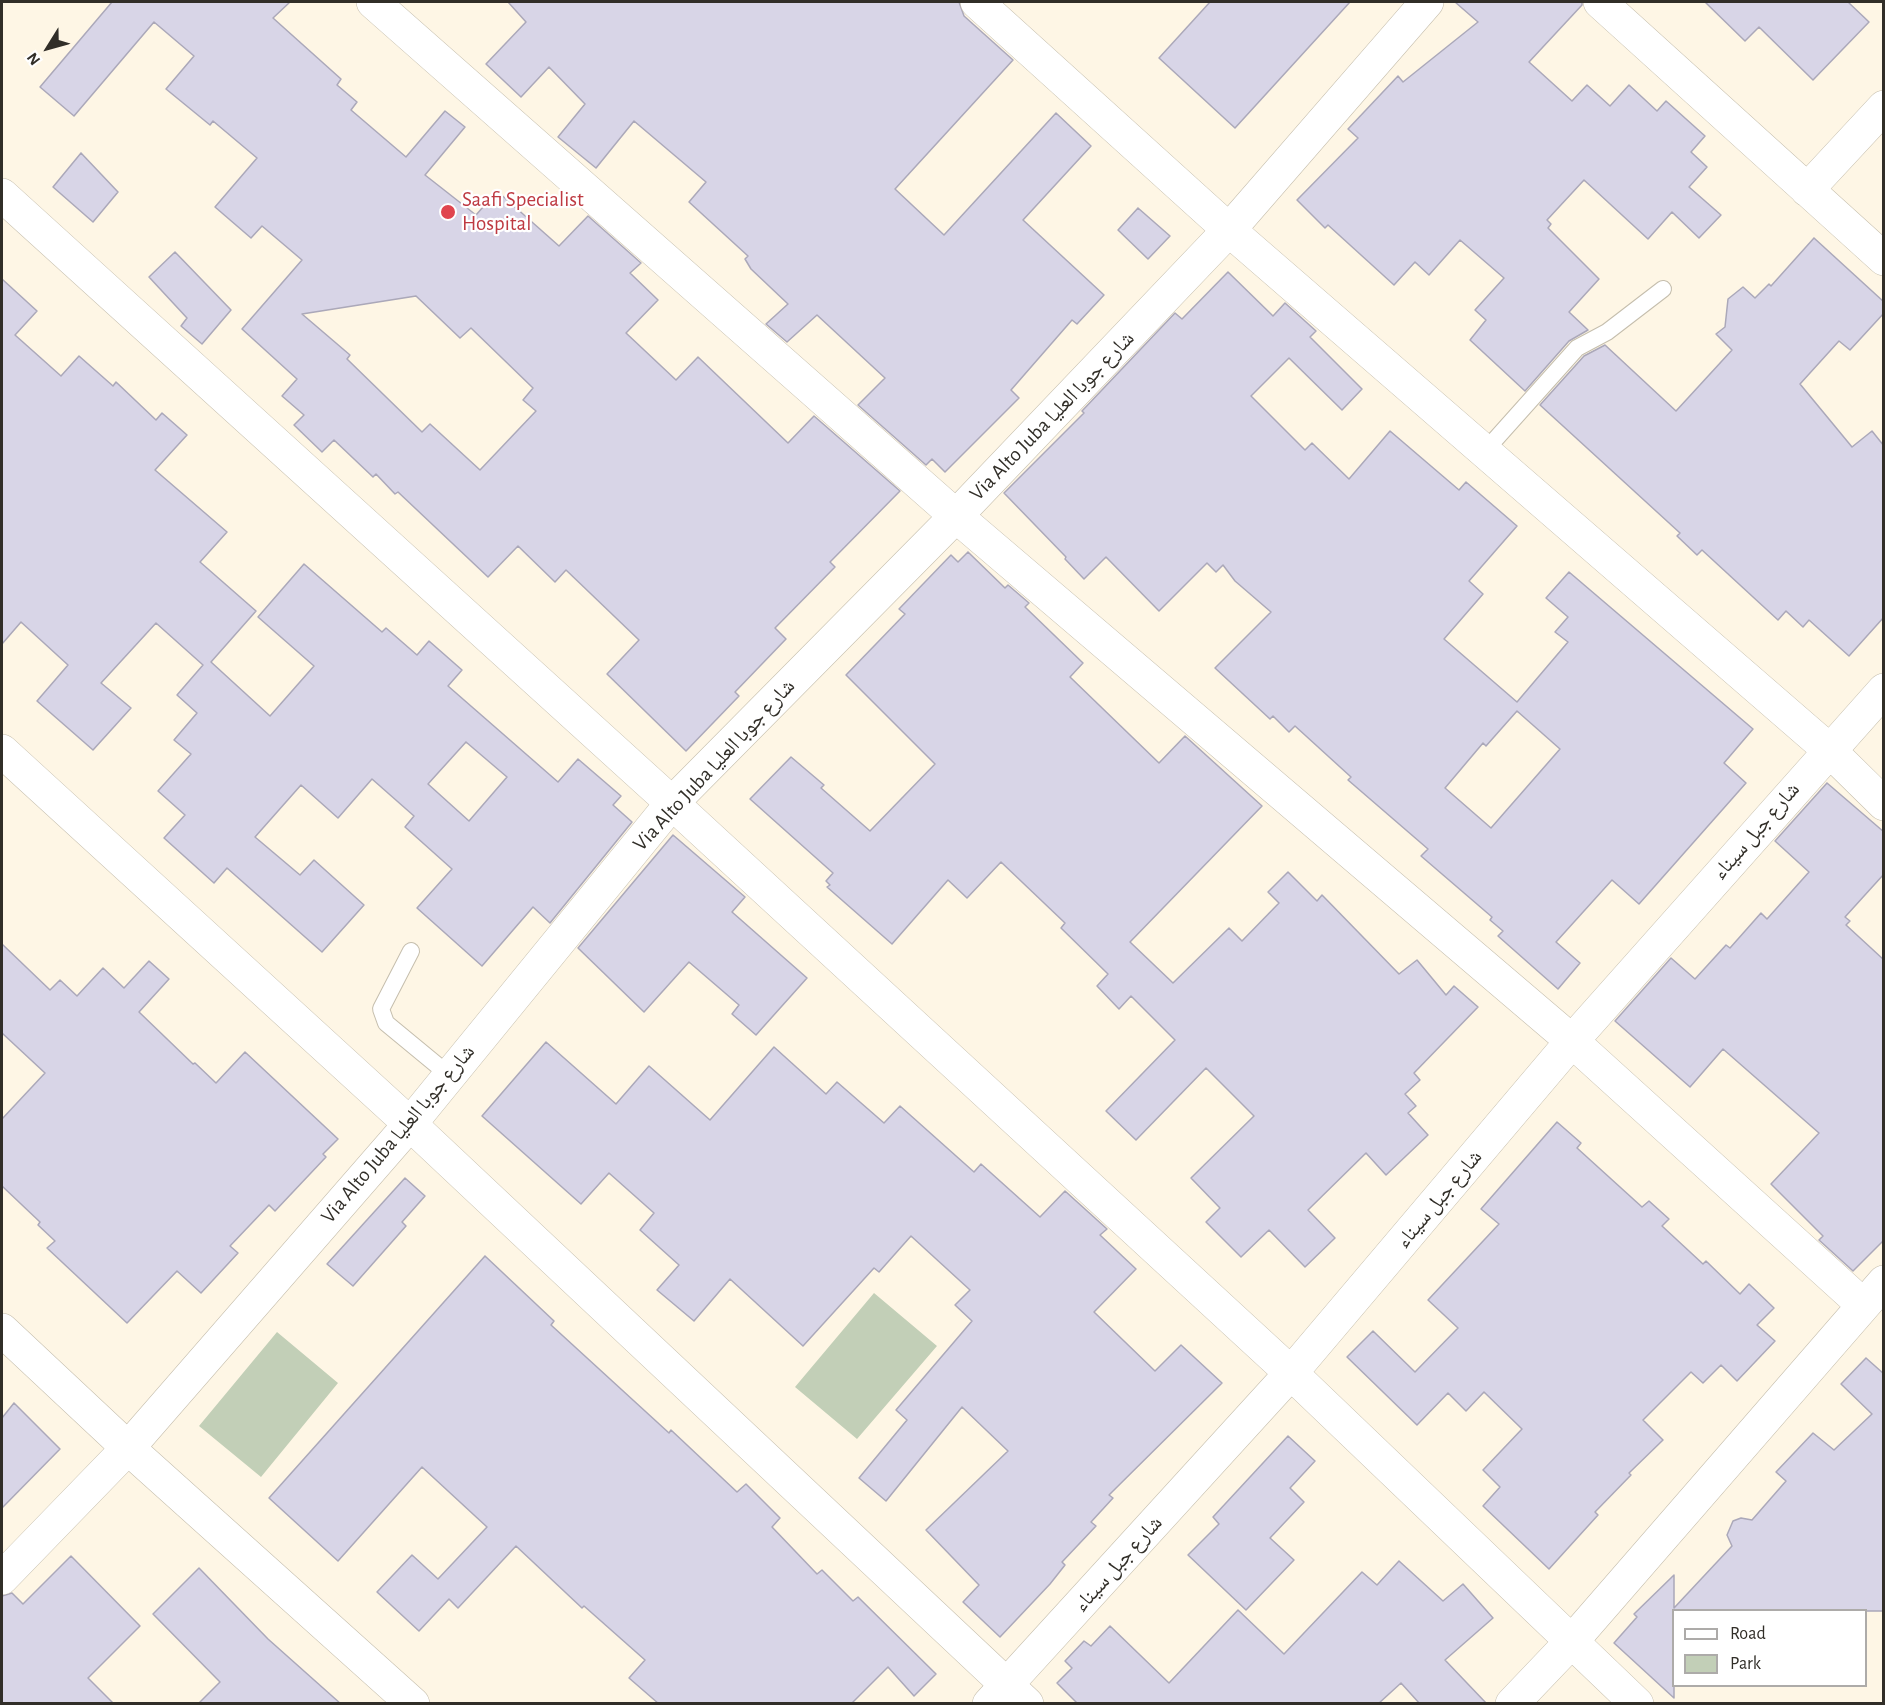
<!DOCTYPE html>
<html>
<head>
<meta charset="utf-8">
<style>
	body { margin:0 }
	#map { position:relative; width:1885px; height:1705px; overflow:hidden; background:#fef6e5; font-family:"Alegreya Sans",sans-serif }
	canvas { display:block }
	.frame { position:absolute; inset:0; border:3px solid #312e28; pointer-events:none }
	.legend { position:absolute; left:1672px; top:1609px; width:195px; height:78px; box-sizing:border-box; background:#fff; border:2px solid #adaba9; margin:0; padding:8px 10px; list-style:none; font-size:18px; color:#312e28 }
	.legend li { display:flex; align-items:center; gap:12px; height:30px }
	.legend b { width:30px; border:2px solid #adaba9 }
	.north { position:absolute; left:18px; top:18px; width:60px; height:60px; -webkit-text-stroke:4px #fff; paint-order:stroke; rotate:233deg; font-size:16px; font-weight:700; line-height:24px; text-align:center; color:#312e28 }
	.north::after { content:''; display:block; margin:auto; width:21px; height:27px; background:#312e28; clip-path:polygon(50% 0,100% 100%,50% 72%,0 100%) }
</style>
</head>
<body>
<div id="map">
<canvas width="1885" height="1705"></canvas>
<div class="frame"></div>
<ul class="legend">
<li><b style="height:8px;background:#fff"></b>Road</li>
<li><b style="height:16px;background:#c2cfb7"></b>Park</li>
</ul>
<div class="north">N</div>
</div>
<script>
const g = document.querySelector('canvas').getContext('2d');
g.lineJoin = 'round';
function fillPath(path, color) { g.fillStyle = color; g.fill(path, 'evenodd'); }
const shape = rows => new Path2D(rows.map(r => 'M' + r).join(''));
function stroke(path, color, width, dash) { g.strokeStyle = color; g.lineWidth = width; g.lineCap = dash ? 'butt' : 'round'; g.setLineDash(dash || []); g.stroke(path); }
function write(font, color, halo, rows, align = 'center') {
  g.font = font + ' "Alegreya Sans","Noto Naskh Arabic",sans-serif'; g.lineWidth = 4.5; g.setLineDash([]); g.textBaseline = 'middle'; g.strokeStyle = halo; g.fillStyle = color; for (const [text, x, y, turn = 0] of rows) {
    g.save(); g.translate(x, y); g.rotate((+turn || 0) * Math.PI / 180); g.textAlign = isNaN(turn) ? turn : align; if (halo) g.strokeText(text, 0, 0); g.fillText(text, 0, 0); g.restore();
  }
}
const green = shape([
	[874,1293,937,1346,857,1439,795,1387],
	[277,1332,338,1383,261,1477,199,1426]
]);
const building = shape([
	[112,2,290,2,273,18,341,79,337,85,357,102,351,110,406,157,445,111,465,127,425,175,476,215,497,191,559,246,588,216,641,263,630,273,658,300,626,333,676,380,698,357,788,443,814,416,900,491,830,562,835,567,775,628,786,639,735,692,739,696,686,751,607,674,639,640,566,570,555,582,518,546,488,577,398,492,395,494,376,474,373,477,334,440,322,452,294,425,304,415,282,396,297,379,242,329,302,260,262,226,251,238,215,207,257,158,213,121,210,125,166,89,194,56,154,22,74,116,40,87,112,2],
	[416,296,460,338,471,328,533,388,523,400,536,411,480,470,430,424,422,432,347,359,350,355,302,314,416,296],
	[508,2,959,2,964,16,1013,60,895,189,944,235,1056,113,1091,146,1023,220,1104,295,1077,324,1072,320,1011,390,1019,398,945,472,932,459,926,465,858,405,885,378,817,315,787,342,766,324,788,304,751,269,745,259,748,256,689,202,706,182,634,121,596,168,558,137,585,104,549,67,521,97,486,64,526,22,508,2],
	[1210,2,1350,2,1235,128,1159,58,1210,2],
	[1455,2,1582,2,1582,5,1529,62,1572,101,1587,85,1610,106,1629,85,1657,111,1666,101,1705,136,1691,152,1707,167,1689,187,1721,215,1699,238,1672,212,1648,239,1584,180,1547,220,1551,224,1548,228,1599,279,1569,312,1588,330,1569,341,1525,391,1470,340,1486,320,1475,310,1504,278,1460,240,1429,275,1415,262,1394,285,1328,225,1325,228,1297,200,1358,138,1348,129,1398,76,1403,82,1478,22,1455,2],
	[1705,2,1848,2,1869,22,1813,80,1759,27,1745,41,1705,2],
	[81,153,118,192,93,222,53,187,81,153],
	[1138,208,1170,236,1148,259,1118,230,1138,208],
	[1814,238,1884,302,1884,313,1850,350,1839,341,1800,384,1852,447,1872,431,1884,446,1884,617,1849,656,1809,620,1803,627,1786,611,1778,620,1702,550,1697,555,1677,536,1680,533,1540,405,1584,356,1605,345,1676,411,1732,350,1716,334,1725,327,1728,299,1743,287,1755,298,1769,284,1771,286,1814,238],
	[175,252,231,310,202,344,181,326,187,318,149,277,175,252],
	[1228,272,1273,316,1285,303,1316,331,1310,337,1362,389,1342,410,1289,358,1251,396,1305,450,1312,443,1349,479,1390,431,1459,490,1466,482,1517,526,1469,581,1483,594,1444,639,1517,702,1568,642,1555,632,1568,617,1546,598,1569,572,1753,729,1724,763,1746,783,1639,904,1612,880,1556,942,1580,963,1558,989,1498,936,1503,931,1490,920,1492,917,1421,856,1428,849,1348,780,1351,777,1295,726,1289,732,1273,716,1270,719,1215,668,1271,612,1235,581,1223,565,1216,572,1207,563,1159,611,1106,557,1084,579,1065,559,1066,557,1004,493,1084,413,1082,411,1175,313,1182,319,1228,272],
	[1517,711,1560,749,1491,828,1445,788,1483,743,1486,746,1517,711],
	[2,279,37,311,15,335,61,376,79,356,113,386,116,382,156,420,162,413,187,435,155,470,227,532,200,562,256,611,211,662,270,716,314,666,258,617,304,564,382,632,386,628,417,655,429,641,462,670,448,686,558,782,578,759,621,796,613,805,632,822,550,923,533,907,482,966,417,908,452,869,405,827,414,816,372,779,338,818,301,785,255,837,300,875,314,860,364,905,322,952,227,868,214,883,164,838,185,815,158,791,191,754,174,740,197,713,177,695,203,665,156,623,101,683,131,708,93,750,37,701,68,665,21,622,2,644,2,279],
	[466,742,507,777,469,821,428,784,466,742],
	[968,552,1005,588,1008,585,1029,603,1025,607,1083,663,1070,677,1159,763,1185,736,1262,806,1130,942,1173,983,1229,928,1242,941,1279,903,1268,892,1288,872,1317,901,1322,895,1399,974,1417,960,1446,995,1454,986,1478,1007,1414,1073,1420,1080,1405,1094,1416,1106,1408,1113,1428,1135,1386,1175,1366,1153,1308,1210,1335,1238,1305,1267,1269,1230,1241,1257,1206,1222,1220,1208,1191,1178,1254,1116,1206,1068,1136,1140,1106,1111,1175,1040,1131,996,1119,1009,1097,986,1108,974,1061,928,1065,923,1001,862,967,898,948,880,892,944,827,887,830,885,826,881,833,873,750,799,791,757,824,785,821,788,870,831,935,764,846,675,905,614,899,609,951,555,958,562,968,552],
	[1827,783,1884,832,1884,874,1845,917,1850,921,1846,925,1884,960,1884,1240,1853,1271,1819,1240,1823,1236,1771,1184,1819,1133,1723,1049,1690,1087,1615,1021,1671,958,1695,979,1726,945,1730,948,1761,913,1767,919,1809,872,1775,841,1827,783],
	[673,835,745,897,732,912,807,978,756,1035,732,1014,739,1005,689,962,644,1012,578,948,673,835],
	[2,944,50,990,60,980,77,996,103,968,124,988,149,961,169,979,139,1012,193,1064,195,1063,216,1083,245,1052,338,1139,323,1154,326,1157,275,1211,269,1205,230,1246,238,1253,201,1293,177,1271,127,1323,47,1248,55,1241,38,1225,40,1222,2,1186,2,1119,45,1073,2,1033,2,944],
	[546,1042,616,1104,649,1066,710,1120,774,1047,826,1094,837,1082,884,1123,900,1106,974,1172,981,1164,1040,1217,1065,1191,1107,1229,1100,1235,1136,1269,1094,1312,1155,1371,1181,1345,1222,1383,1109,1495,1113,1498,1091,1522,1096,1526,1062,1562,1065,1565,1050,1584,1000,1637,963,1602,979,1585,926,1530,1008,1451,962,1407,886,1501,859,1478,907,1420,896,1410,972,1321,955,1305,970,1290,911,1236,879,1272,874,1268,803,1346,730,1279,694,1321,657,1290,679,1265,640,1230,654,1213,609,1173,581,1204,482,1116,546,1042],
	[1557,1122,1581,1143,1577,1148,1642,1207,1649,1201,1669,1219,1662,1226,1703,1264,1706,1261,1740,1294,1749,1284,1774,1308,1757,1325,1775,1341,1737,1381,1721,1365,1703,1383,1691,1372,1643,1420,1663,1440,1629,1473,1631,1475,1595,1512,1598,1515,1549,1569,1483,1506,1500,1487,1483,1470,1522,1429,1484,1392,1466,1411,1448,1393,1417,1425,1347,1357,1373,1331,1415,1372,1458,1328,1428,1300,1499,1224,1481,1209,1557,1122],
	[405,1178,425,1196,402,1222,406,1226,353,1286,327,1264,405,1178],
	[485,1256,554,1321,551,1325,669,1433,671,1430,737,1492,746,1484,780,1518,772,1527,817,1574,822,1570,853,1601,858,1597,936,1674,914,1696,888,1667,851,1704,659,1704,629,1678,645,1660,584,1606,582,1608,516,1546,458,1608,449,1599,419,1631,377,1592,412,1555,438,1579,487,1527,422,1467,338,1561,269,1498,485,1256],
	[1866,1358,1884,1374,1884,1611,1674,1611,1674,1698,1614,1643,1637,1617,1634,1614,1674,1575,1674,1608,1732,1546,1727,1535,1733,1521,1741,1518,1752,1520,1786,1481,1776,1472,1813,1433,1834,1450,1872,1414,1841,1384,1866,1358],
	[14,1403,60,1449,2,1508,2,1418,14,1403],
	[1288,1436,1315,1461,1290,1488,1304,1502,1270,1538,1294,1560,1246,1610,1188,1555,1219,1524,1213,1517,1288,1436],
	[71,1556,140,1626,88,1678,114,1704,2,1704,2,1596,12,1593,23,1604,71,1556],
	[1399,1561,1443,1601,1463,1584,1493,1618,1445,1660,1487,1704,1420,1704,1401,1683,1378,1704,1078,1704,1057,1683,1072,1668,1065,1661,1084,1641,1091,1646,1110,1626,1169,1683,1238,1610,1284,1654,1362,1572,1377,1585,1399,1561],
	[199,1568,268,1639,341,1704,198,1704,220,1682,153,1614,199,1568]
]);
const service = shape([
	[1484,452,1577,348,1607,332,1663,289],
	[411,951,381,1009,386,1023,449,1075]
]);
const minor = shape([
	[373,2,956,516,1572,1041,1862,1304],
	[977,2,1229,230,1828,749,1884,804],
	[1600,2,1884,259],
	[1807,190,1884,107],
	[2,195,672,803,1291,1373,1637,1704],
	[2,751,410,1124,1027,1704],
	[2,1330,128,1448,413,1704],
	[989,1704,1291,1373,1572,1041,1884,690],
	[1512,1704,1573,1640,1884,1282]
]);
const tertiary = shape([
	[2,1578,128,1448,410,1124,672,803,956,516,1229,230,1427,2]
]);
const markers = [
	[448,212,8,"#e0444e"]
];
const healthNames = [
	["Saafi Specialist",462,200],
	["Hospital",462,224]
];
const streetNames = [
	["Via Alto Juba شارع جوبا العليا",1052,416,-46],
	["Via Alto Juba شارع جوبا العليا",714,765,-47],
	["شارع جبل سيناء",1756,831,-49],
	["Via Alto Juba شارع جوبا العليا",398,1134,-50],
	["شارع جبل سيناء",1439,1199,-50],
	["شارع جبل سيناء",1118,1564,-48]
];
fillPath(green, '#c2cfb7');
fillPath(building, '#d8d5e7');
stroke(building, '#aba8b9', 1.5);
stroke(service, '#c5bead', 18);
stroke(minor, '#c5bead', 34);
stroke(tertiary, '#c5bead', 34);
stroke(service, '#fff', 16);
stroke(minor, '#fff', 33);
stroke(tertiary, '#fff', 33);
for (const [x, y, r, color] of markers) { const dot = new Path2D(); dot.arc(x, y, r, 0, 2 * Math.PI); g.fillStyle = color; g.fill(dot); stroke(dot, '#fff', 2); }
write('21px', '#be3a42', '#fff', healthNames, 'left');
write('21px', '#312e28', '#fff', streetNames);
</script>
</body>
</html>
